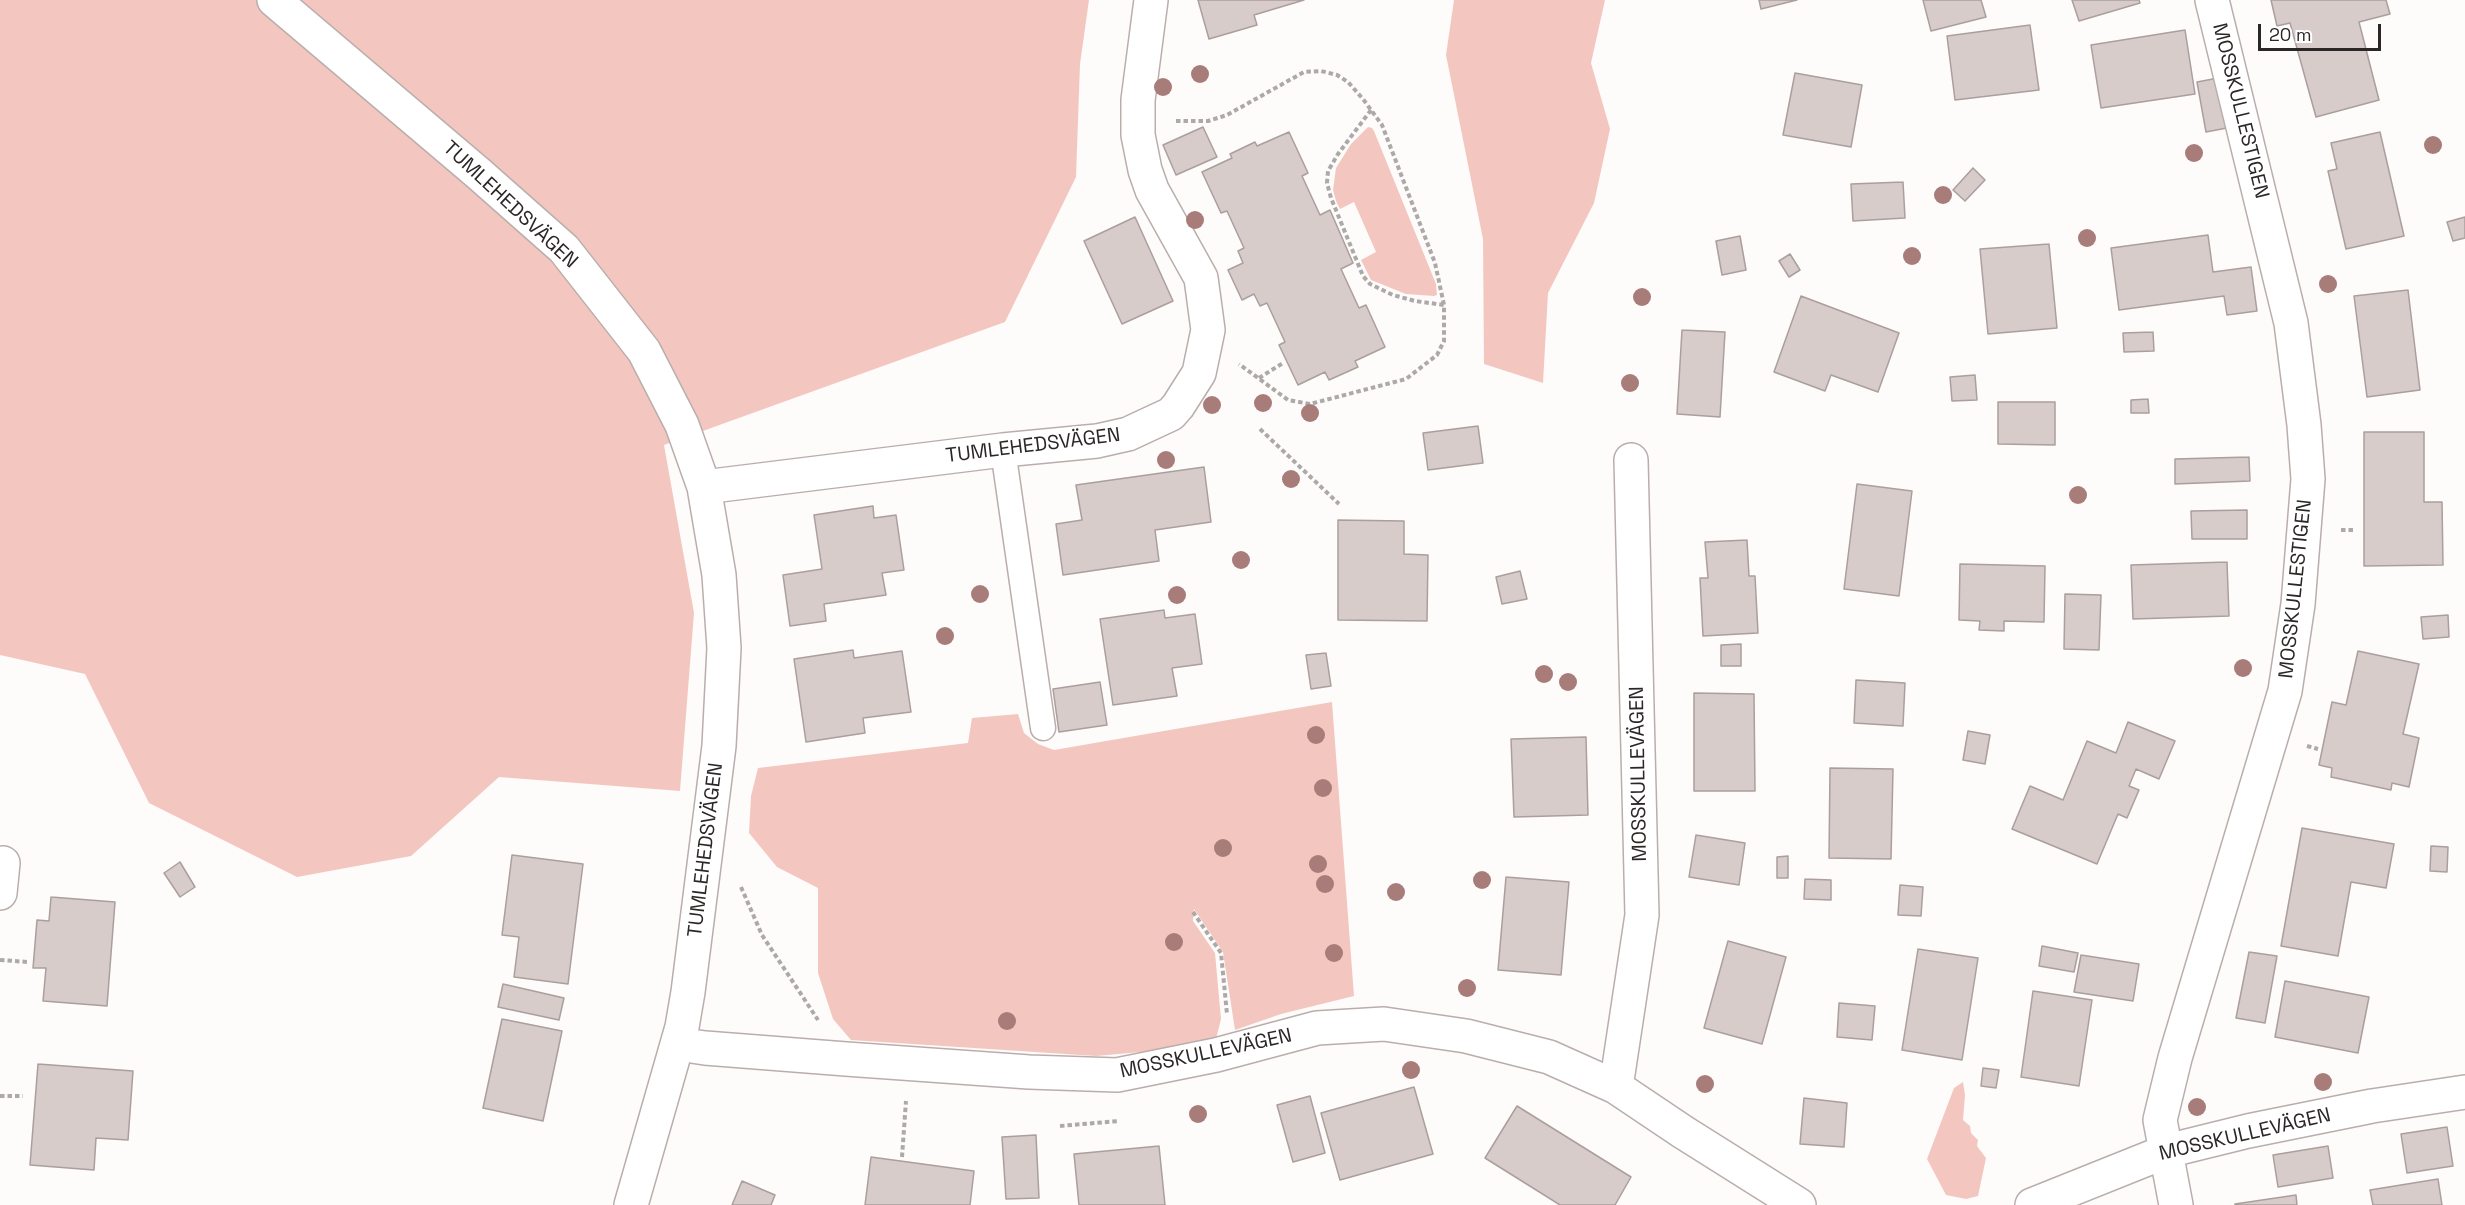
<!DOCTYPE html>
<html>
<head>
<meta charset="utf-8">
<style>
	body { margin:0 }
	#map { position:relative; width:2465px; height:1205px; overflow:hidden; background:#fefbfb; font-family:"Space Grotesk",sans-serif }
	canvas { display:block }
	.scale { position:absolute; left:2258px; top:24px; width:123px; height:27px; box-sizing:border-box; border:3px solid #2b2726; border-top:0; padding-left:8px; font-size:18px; line-height:21px; white-space:nowrap; color:#2b2726; -webkit-text-stroke:4px #fff; paint-order:stroke }
</style>
</head>
<body>
<div id="map">
<canvas width="2465" height="1205"></canvas>
<div class="scale">20 m</div>
</div>
<script>
const g = document.querySelector('canvas').getContext('2d');
g.lineJoin = 'round';
function fillPath(path, color) { g.fillStyle = color; g.fill(path, 'evenodd'); }
const shape = rows => new Path2D(rows.map(r => 'M' + r).join(''));
function stroke(path, color, width, dash) { g.strokeStyle = color; g.lineWidth = width; g.lineCap = dash ? 'butt' : 'round'; g.setLineDash(dash || []); g.stroke(path); }
function write(font, color, halo, rows, align = 'center') {
  g.font = font + ' "Space Grotesk",sans-serif'; g.lineWidth = 4.5; g.setLineDash([]); g.textBaseline = 'middle'; g.strokeStyle = halo; g.fillStyle = color; for (const [text, x, y, turn = 0] of rows) {
    g.save(); g.translate(x, y); g.rotate((+turn || 0) * Math.PI / 180); g.textAlign = isNaN(turn) ? turn : align; if (halo) g.strokeText(text, 0, 0); g.fillText(text, 0, 0); g.restore();
  }
}
const green = shape([
	[0,0,1089,0,1080,64,1076,177,1005,322,664,445,694,613,680,791,499,777,411,856,297,877,149,803,85,674,0,655],
	[1454,0,1605,0,1591,63,1610,129,1594,203,1548,293,1543,383,1484,364,1483,239,1446,55],
	[1368,127,1372,128,1374,131,1436,284,1437,295,1434,296,1406,294,1371,280,1361,260,1376,252,1354,202,1340,209,1336,201,1333,190,1336,168,1351,144],
	[1332,702,1354,996,1281,1014,1235,1030,1223,952,1194,909,1193,921,1215,953,1221,1019,1216,1039,1152,1051,1096,1056,851,1040,833,1019,818,973,818,888,777,867,749,833,751,796,758,768,968,743,972,718,1018,714,1024,733,1038,744,1054,750],
	[1963,1082,1965,1095,1963,1120,1970,1126,1971,1133,1978,1140,1977,1146,1986,1158,1978,1196,1966,1199,1946,1195,1927,1159,1954,1088]
]);
const building = shape([
	[1198,0,1304,0,1254,15,1257,25,1209,39,1198,0],
	[1759,0,1797,0,1761,9,1759,0],
	[1923,0,1981,0,1986,17,1931,31,1923,0],
	[2072,0,2139,0,2140,3,2079,21,2072,0],
	[2271,0,2386,0,2390,14,2359,22,2379,100,2316,117,2290,23,2277,26,2271,0],
	[2030,25,2039,90,1955,100,1947,36,2030,25],
	[2185,30,2195,94,2101,108,2091,45,2185,30],
	[1795,73,1862,85,1851,147,1783,135,1795,73],
	[2218,78,2227,128,2206,132,2197,82,2218,78],
	[1203,127,1217,157,1176,175,1163,145,1203,127],
	[1289,132,1308,173,1302,176,1320,215,1330,210,1353,263,1341,269,1359,308,1366,305,1385,347,1355,361,1358,367,1329,380,1325,372,1298,385,1279,345,1285,342,1267,303,1260,306,1254,294,1242,300,1228,270,1243,263,1238,251,1244,248,1227,211,1221,213,1202,172,1232,158,1230,154,1255,142,1257,146,1289,132],
	[2380,132,2404,236,2346,249,2328,171,2337,169,2331,143,2380,132],
	[1973,168,1985,180,1965,201,1953,190,1973,168],
	[1903,182,1905,218,1853,221,1851,184,1903,182],
	[1135,217,1173,301,1122,324,1084,241,1135,217],
	[2465,217,2465,238,2453,241,2447,222,2465,217],
	[2208,235,2213,272,2251,267,2257,311,2227,315,2224,296,2119,310,2111,248,2208,235],
	[1740,236,1746,270,1722,275,1716,241,1740,236],
	[2049,244,2057,328,1988,334,1980,249,2049,244],
	[1790,254,1800,270,1789,277,1779,261,1790,254],
	[2408,290,2420,390,2367,397,2354,296,2408,290],
	[1801,296,1899,333,1878,392,1831,375,1825,391,1774,372,1801,296],
	[1682,330,1725,332,1720,417,1677,414,1682,330],
	[2153,332,2154,351,2124,352,2123,333,2153,332],
	[1975,375,1977,400,1952,401,1950,377,1975,375],
	[2148,399,2149,413,2131,413,2131,400,2148,399],
	[1998,402,2055,402,2055,445,1998,444,1998,402],
	[1478,426,1483,463,1428,470,1423,433,1478,426],
	[2364,432,2424,432,2424,502,2442,502,2443,565,2364,566,2364,432],
	[2249,457,2250,481,2175,484,2175,459,2249,457],
	[1204,467,1211,522,1155,530,1159,561,1063,575,1056,524,1082,520,1076,485,1204,467],
	[1857,484,1912,491,1899,596,1844,589,1857,484],
	[873,506,874,518,896,515,904,570,882,573,886,595,824,604,826,621,790,626,783,575,822,569,814,515,873,506],
	[2247,510,2247,539,2192,539,2191,511,2247,510],
	[1338,520,1404,521,1404,554,1428,555,1427,621,1338,620,1338,520],
	[1747,540,1749,576,1755,576,1758,633,1703,636,1700,578,1708,578,1705,542,1747,540],
	[2227,562,2229,616,2133,619,2131,565,2227,562],
	[1960,564,2045,566,2044,622,2004,621,2004,631,1979,630,1980,621,1959,620,1960,564],
	[1520,571,1527,599,1502,604,1496,577,1520,571],
	[2065,594,2101,595,2099,650,2064,649,2065,594],
	[1164,610,1165,618,1195,614,1202,664,1172,668,1177,696,1113,705,1100,619,1164,610],
	[2448,615,2449,637,2423,639,2421,617,2448,615],
	[1741,644,1741,666,1721,666,1721,645,1741,644],
	[853,650,854,658,902,651,911,712,863,718,865,733,806,742,794,659,853,650],
	[2358,651,2419,664,2403,734,2419,738,2409,787,2392,783,2391,790,2331,777,2332,768,2319,765,2332,702,2346,705,2358,651],
	[1326,653,1331,686,1311,689,1306,655,1326,653],
	[1856,680,1905,683,1903,726,1854,723,1856,680],
	[1100,682,1107,725,1059,732,1053,689,1100,682],
	[1694,693,1754,694,1755,791,1694,791,1694,693],
	[2128,722,2175,741,2159,779,2136,769,2129,786,2139,790,2127,818,2118,814,2097,864,2012,829,2030,786,2063,800,2087,741,2116,753,2128,722],
	[1968,731,1990,735,1985,764,1963,760,1968,731],
	[1586,737,1588,815,1514,817,1511,739,1586,737],
	[1830,768,1893,769,1891,859,1829,858,1830,768],
	[2302,828,2394,844,2386,888,2351,882,2338,956,2281,946,2302,828],
	[1696,835,1745,843,1739,885,1689,877,1696,835],
	[2431,846,2448,847,2447,872,2430,871,2431,846],
	[512,855,583,864,568,984,514,977,519,937,502,935,512,855],
	[1788,856,1788,878,1777,878,1777,857,1788,856],
	[180,862,195,887,180,897,164,873,180,862],
	[1506,877,1569,882,1561,975,1498,970,1506,877],
	[1805,879,1831,880,1831,900,1804,899,1805,879],
	[1900,885,1923,887,1921,916,1898,915,1900,885],
	[51,897,115,902,107,1006,43,1001,46,968,33,968,37,920,49,921,51,897],
	[1728,941,1786,957,1762,1044,1704,1028,1728,941],
	[2042,946,2078,953,2074,972,2039,966,2042,946],
	[1918,949,1978,958,1962,1060,1902,1050,1918,949],
	[2249,952,2277,956,2265,1023,2236,1018,2249,952],
	[2081,955,2139,964,2133,1001,2074,992,2081,955],
	[2285,981,2369,997,2358,1053,2275,1037,2285,981],
	[503,984,564,998,559,1020,498,1007,503,984],
	[2033,991,2092,1000,2079,1086,2021,1077,2033,991],
	[1839,1003,1875,1006,1872,1040,1837,1037,1839,1003],
	[502,1019,562,1031,543,1121,483,1108,502,1019],
	[38,1064,133,1071,128,1140,96,1138,94,1170,30,1165,38,1064],
	[1983,1068,1999,1070,1996,1088,1981,1086,1983,1068],
	[1414,1087,1433,1154,1340,1180,1321,1113,1414,1087],
	[1310,1096,1325,1153,1293,1162,1277,1105,1310,1096],
	[1804,1098,1847,1103,1844,1147,1800,1144,1804,1098],
	[1517,1106,1631,1177,1615,1205,1560,1205,1485,1158,1517,1106],
	[2447,1127,2453,1166,2407,1173,2401,1134,2447,1127],
	[1036,1135,1039,1198,1006,1199,1002,1137,1036,1135],
	[1159,1146,1165,1205,1079,1205,1074,1154,1159,1146],
	[2328,1146,2333,1178,2278,1187,2273,1155,2328,1146],
	[871,1157,974,1171,970,1205,865,1205,871,1157],
	[2438,1179,2442,1205,2373,1205,2370,1190,2438,1179],
	[742,1181,775,1195,771,1205,732,1205,742,1181],
	[2296,1195,2297,1205,2235,1205,2235,1204,2296,1195]
]);
const path = shape([
	[1371,110,1338,154,1328,171,1327,183,1331,198,1363,276,1370,284,1393,295,1415,301,1444,305],
	[1176,121,1208,121,1227,115,1304,72,1321,71,1337,75,1348,82,1363,99,1382,125,1435,263,1444,305,1444,341,1437,355,1406,379,1310,404,1288,400,1239,364],
	[1259,378,1283,363],
	[1260,429,1339,504],
	[2341,530,2356,530],
	[2307,746,2318,749],
	[741,887,762,935,818,1020],
	[1193,912,1221,953,1227,1014],
	[0,960,28,962],
	[0,1096,23,1096],
	[1060,1126,1119,1121],
	[902,1157,906,1101]
]);
const service = shape([
	[1003,450,1043,728]
]);
const minor = shape([
	[274,0,478,173,564,249,644,351,682,425,704,487,719,575,724,648,719,746,688,992,682,1027,631,1205],
	[704,487,1003,450,1097,441,1128,434,1171,414,1178,406,1199,373,1208,330,1201,278,1152,190,1145,170,1138,135,1138,100,1151,0],
	[0,893,3,863],
	[678,1044,705,1048,846,1059,1029,1072,1117,1075,1216,1055,1317,1028,1384,1024,1466,1036,1549,1057,1616,1087,1683,1132,1799,1205],
	[1616,1087,1642,915,1631,460],
	[2032,1205,2167,1151,2248,1131,2372,1106,2465,1092],
	[2176,1205,2160,1120,2175,1058,2285,691,2298,604,2308,479,2304,425,2291,323,2212,0]
]);
const trees = [
	[1200,74],
	[1163,87],
	[2433,145],
	[2194,153],
	[1943,195],
	[1195,220],
	[2087,238],
	[1912,256],
	[2328,284],
	[1642,297],
	[1630,383],
	[1263,403],
	[1212,405],
	[1310,413],
	[1166,460],
	[1291,479],
	[2078,495],
	[1241,560],
	[980,594],
	[1177,595],
	[945,636],
	[2243,668],
	[1544,674],
	[1568,682],
	[1316,735],
	[1323,788],
	[1223,848],
	[1318,864],
	[1482,880],
	[1325,884],
	[1396,892],
	[1174,942],
	[1334,953],
	[1467,988],
	[1007,1021],
	[1411,1070],
	[2323,1082],
	[1705,1084],
	[2197,1107],
	[1198,1114]
];
const streetNames = [
	["MOSSKULLESTIGEN",2240,111,76],
	["TUMLEHEDSVÄGEN",510,205,43],
	["TUMLEHEDSVÄGEN",1033,446,-7],
	["MOSSKULLESTIGEN",2296,589,-84],
	["MOSSKULLEVÄGEN",1639,774,-91],
	["TUMLEHEDSVÄGEN",706,850,-83],
	["MOSSKULLEVÄGEN",1206,1054,-12],
	["MOSSKULLEVÄGEN",2245,1135,-13]
];
fillPath(green, '#f3c7bf');
fillPath(building, '#d8ccca');
stroke(building, '#aa9f9d', 1.5);
stroke(service, '#baaeac', 27);
stroke(minor, '#baaeac', 36);
stroke(path, '#aca9a8', 4, [4.5, 3]);
stroke(service, '#fff', 24);
stroke(minor, '#fff', 33);
g.fillStyle = '#a77c79';
for (const [x, y] of trees) { g.beginPath(); g.arc(x, y, 9, 0, 2 * Math.PI); g.fill(); }
write('20px', '#2b2726', '#fff', streetNames);
</script>
</body>
</html>
